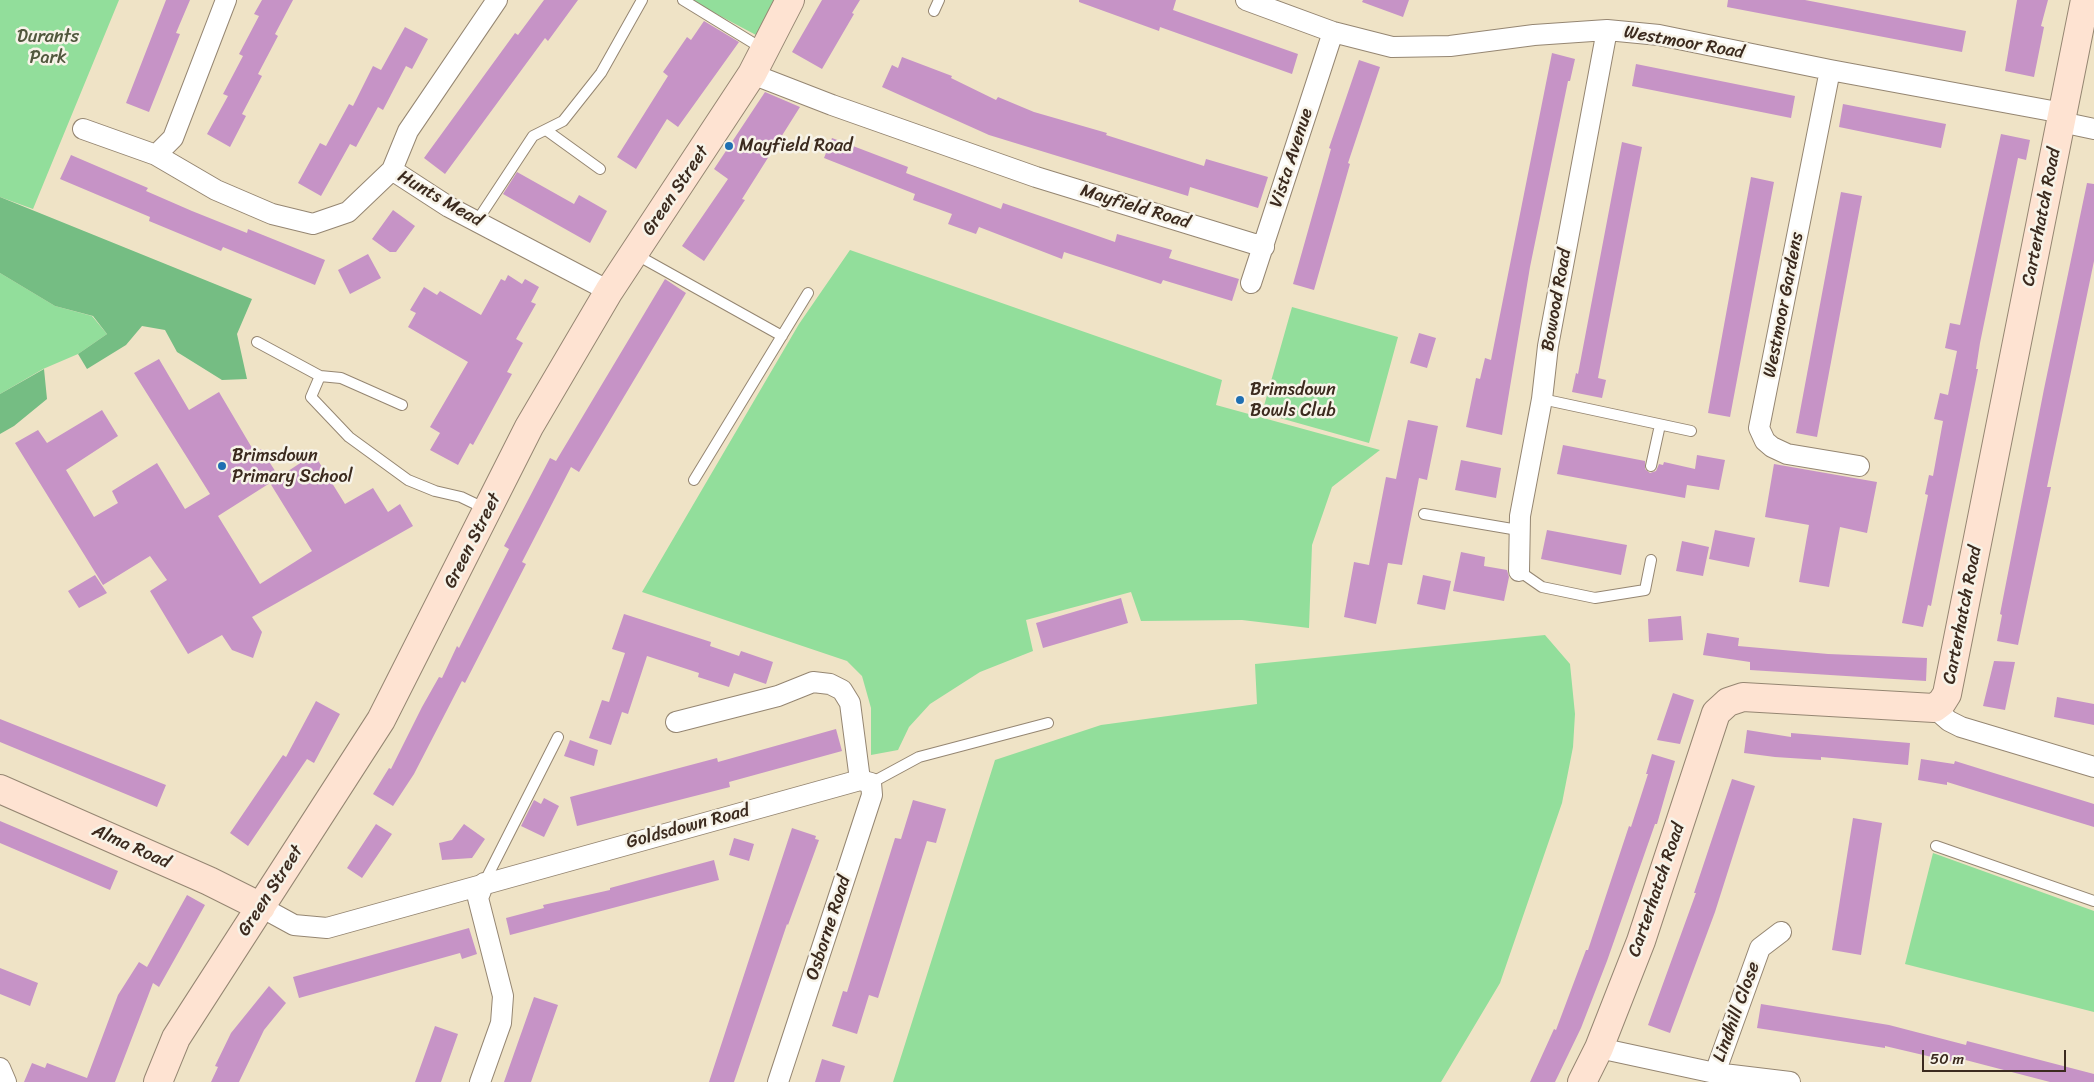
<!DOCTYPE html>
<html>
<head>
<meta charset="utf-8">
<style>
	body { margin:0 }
	#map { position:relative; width:2094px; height:1082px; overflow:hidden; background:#efe3c6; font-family:Sriracha,sans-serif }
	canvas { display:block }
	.scale { position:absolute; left:1922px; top:1050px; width:144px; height:22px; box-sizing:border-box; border:2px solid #3b2a1e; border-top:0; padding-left:6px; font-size:15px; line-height:18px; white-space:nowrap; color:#3b2a1e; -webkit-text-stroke:4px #f7f3e8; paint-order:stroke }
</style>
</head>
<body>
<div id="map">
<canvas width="2094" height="1082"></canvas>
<div class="scale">50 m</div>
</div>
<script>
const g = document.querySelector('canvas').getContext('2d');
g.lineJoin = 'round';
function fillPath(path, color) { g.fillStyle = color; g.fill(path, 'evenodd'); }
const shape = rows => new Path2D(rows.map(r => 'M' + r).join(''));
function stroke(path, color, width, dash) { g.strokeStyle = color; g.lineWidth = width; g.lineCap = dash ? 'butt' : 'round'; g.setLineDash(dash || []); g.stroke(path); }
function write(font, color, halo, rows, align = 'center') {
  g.font = font + ' Sriracha,sans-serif'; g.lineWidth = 5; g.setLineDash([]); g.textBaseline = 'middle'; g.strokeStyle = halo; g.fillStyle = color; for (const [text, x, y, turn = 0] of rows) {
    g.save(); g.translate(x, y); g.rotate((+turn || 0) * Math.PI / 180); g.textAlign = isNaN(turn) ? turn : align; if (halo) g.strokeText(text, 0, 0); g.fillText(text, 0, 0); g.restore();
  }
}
const green = shape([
	[0,0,119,0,33,209,0,197],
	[690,0,775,0,756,35],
	[850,250,1222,380,1216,405,1380,450,1332,487,1312,545,1309,628,1242,620,1141,621,1131,592,1026,620,1033,651,980,672,930,704,909,727,898,750,871,755,871,708,862,676,847,661,642,592,799,324],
	[0,273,55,306,92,316,107,334,78,354,43,369,0,394],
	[1292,307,1398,337,1369,443,1262,413],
	[1545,635,1570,664,1575,714,1573,747,1562,803,1500,983,1441,1082,893,1082,995,760,1101,725,1257,704,1255,664],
	[1933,853,2094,911,2094,1012,1905,964]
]);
const forest = shape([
	[0,197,252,299,237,334,247,379,222,380,177,352,165,330,142,326,126,345,87,369,78,354,107,334,93,316,55,306,0,273],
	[44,369,47,399,14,426,0,434,0,394]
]);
const building = shape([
	[166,0,190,0,176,33,180,34,149,112,126,103],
	[262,0,293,0,275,34,278,36,258,74,262,76,242,114,246,116,230,147,207,134,228,96,223,94,243,56,239,54,259,16,254,14],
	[544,0,578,0,548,41,545,38,445,174,424,158,515,33,518,35],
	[822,0,860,0,852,13,854,14,822,69,792,52],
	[1079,0,1176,0,1173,10,1298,54,1292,74,1160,27,1159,31,1079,2],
	[1363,0,1409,0,1403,17,1362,2],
	[1728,0,1805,0,1966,31,1962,52,1727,7],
	[2017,0,2048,0,2041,26,2044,27,2034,77,2005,71],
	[704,21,739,42,678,127,667,119,636,169,617,157,668,76,663,72,687,37,691,40],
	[405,27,428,39,412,69,406,66,383,110,378,107,356,147,350,144,321,196,298,183,320,143,326,146,349,104,353,106,373,66,381,70],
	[1552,53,1575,59,1570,81,1568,81,1530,267,1502,435,1466,427,1476,378,1480,379,1485,358,1491,360],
	[902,57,952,76,951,78,996,100,998,97,1034,112,1107,133,1106,135,1204,166,1206,159,1268,177,1258,208,1190,187,1188,196,989,135,882,87,892,65,898,68],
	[1359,60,1380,67,1348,163,1350,164,1314,290,1293,284,1331,149,1329,148],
	[1636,64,1795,96,1791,118,1632,86],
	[765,92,800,107,742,199,745,200,704,261,682,246,728,179,714,169],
	[1843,104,1946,124,1941,148,1839,127],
	[2001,134,2030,140,2026,160,2018,158,1980,343,1976,369,1978,369,1954,490,1931,606,1928,605,1923,627,1902,623,1928,495,1925,494,1929,475,1933,476,1943,421,1934,419,1940,393,1948,395,1957,351,1945,348,1950,323,1960,325],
	[832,138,908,167,906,173,1001,209,1003,203,1115,242,1117,234,1172,250,1169,258,1239,279,1232,301,1163,280,1161,284,1064,252,1062,259,979,227,976,234,948,224,952,214,913,200,915,194,824,158],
	[1622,142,1642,147,1598,378,1606,380,1602,398,1572,392,1576,373,1578,374],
	[71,155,148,188,146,191,192,211,247,233,248,229,325,260,315,285,223,247,221,251,190,238,149,221,150,217,60,179],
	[517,172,574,204,579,195,607,211,590,243,503,194],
	[1751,177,1774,182,1730,417,1708,413],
	[2087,183,2094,184,2094,261,2047,487,2051,487,2018,645,1997,641,2002,615,2000,614,2044,389],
	[1841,192,1862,196,1817,437,1796,433],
	[393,210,415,226,396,252,390,252,372,239],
	[368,254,381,278,350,294,338,270],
	[508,275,522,284,525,279,539,287,531,302,536,304,516,339,523,343,507,372,512,374,473,445,470,443,458,465,430,450,440,433,430,427,468,362,408,327,416,313,410,310,424,287,437,295,440,291,481,315,501,279,505,281],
	[665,279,686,293,579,472,571,467,522,562,526,564,465,683,462,681,414,774,393,806,373,794,389,768,391,769,422,707,439,677,442,678,457,646,459,648,509,549,504,546,550,458,556,461],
	[1419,333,1436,338,1427,368,1410,363],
	[159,359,189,410,219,392,255,453,261,449,279,477,314,454,345,504,373,488,388,512,400,504,413,526,252,617,262,632,253,658,232,650,222,635,188,654,150,591,167,580,150,556,103,585,15,443,38,430,47,443,102,410,118,436,66,470,94,517,118,503,112,491,157,463,185,509,210,494,134,373],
	[270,483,312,551,260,584,218,516],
	[1408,420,1438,426,1427,480,1419,478,1402,565,1388,563,1376,624,1344,617,1354,562,1369,565,1386,477,1396,479],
	[1563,445,1645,461,1645,469,1650,473,1656,471,1659,464,1663,465,1664,462,1695,469,1697,455,1725,460,1719,490,1687,485,1685,498,1557,474],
	[1461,460,1501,468,1496,498,1455,490],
	[1774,464,1877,482,1867,533,1840,527,1829,587,1799,582,1809,525,1765,517],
	[1547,530,1627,545,1621,575,1541,559],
	[1715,530,1755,538,1749,567,1709,559],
	[1682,541,1709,547,1703,576,1676,571],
	[1461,552,1485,557,1484,566,1507,570,1509,577,1504,601,1453,591],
	[95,575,107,593,79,608,68,591],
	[1423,575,1451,581,1445,610,1417,604],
	[1121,598,1128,623,1043,648,1036,623],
	[624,614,711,642,710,646,739,656,741,651,773,662,766,684,734,673,729,687,698,677,699,673,647,656,628,714,622,712,611,745,589,738,602,700,609,702,625,653,612,649],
	[1681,616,1683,640,1649,642,1648,619],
	[1707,633,1739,638,1738,646,1828,654,1927,658,1926,681,1750,670,1750,662,1703,655],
	[1994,661,2015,662,2005,710,1983,706],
	[1673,693,1694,700,1680,744,1657,740],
	[2057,697,2094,704,2094,725,2054,717],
	[316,701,340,714,314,763,307,759,248,846,230,833,283,755,286,757],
	[0,719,166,785,157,807,0,742],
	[836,729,842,751,729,782,730,787,577,826,570,797,717,758,718,762],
	[1747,730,1791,737,1791,733,1910,743,1908,765,1821,757,1821,760,1775,757,1744,753],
	[570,740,598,750,594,766,564,756],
	[1652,754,1675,761,1657,824,1655,824,1607,961,1581,1028,1555,1082,1530,1082,1554,1029,1556,1030,1586,950,1588,950,1629,826,1631,827,1648,774,1646,774],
	[1921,759,1954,764,1955,761,2094,804,2094,827,1947,782,1947,785,1918,780],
	[1732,779,1755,786,1715,912,1670,1033,1648,1025,1696,893,1694,893],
	[544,798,559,806,544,837,521,826,534,800,541,804],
	[913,800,946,809,936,843,927,841,878,998,869,995,857,1034,832,1026,843,991,847,992,895,838,901,839],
	[1853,818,1882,823,1861,955,1832,950],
	[0,821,118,871,110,890,0,843],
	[376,824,392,834,362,878,347,868],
	[464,824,485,839,472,858,442,860,439,843,452,840],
	[792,828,816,836,815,839,819,840,788,925,787,924,734,1082,709,1082],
	[734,838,754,844,749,861,729,855],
	[714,860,719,880,510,935,506,918,544,908,543,905,610,890,610,888],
	[187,895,205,905,159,987,153,983,115,1082,24,1082,32,1063,45,1068,47,1063,87,1078,118,995,139,962,147,967],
	[469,928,477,954,462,959,460,953,299,998,293,977],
	[0,968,38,983,30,1006,0,994],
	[269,986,286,1003,264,1030,239,1082,211,1082,218,1067,215,1066,231,1033],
	[534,997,558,1005,531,1082,504,1082],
	[1761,1004,1889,1025,1966,1045,1967,1041,2094,1074,2094,1082,2050,1082,1954,1057,1953,1062,1885,1046,1885,1048,1757,1028],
	[435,1026,458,1034,441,1082,415,1082],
	[822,1059,845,1066,840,1082,815,1082]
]);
const lane = shape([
	[683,0,763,49],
	[934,11,939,0],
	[546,130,600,169],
	[477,221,533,136,563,121,601,73,642,0],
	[635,254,782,336],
	[257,342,320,376,341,378,402,405],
	[320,376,311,397,349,437,408,480,435,491,461,497,486,509],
	[1542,399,1691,431],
	[1651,466,1660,425],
	[694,480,808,293],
	[1424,514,1518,530],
	[1519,571,1542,587,1595,598,1645,590,1651,560],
	[871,783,919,757,1048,723],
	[1936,846,2094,901],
	[484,883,558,737]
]);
const street = shape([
	[1246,0,1333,32,1392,47,1450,46,1534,35,1607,30,1659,35,1830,70,2052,111,2061,122,2094,129],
	[1830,70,1759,428,1765,441,1772,447,1787,454,1859,466],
	[752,74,832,105,1036,177,1264,247],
	[83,129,156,155,216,190,272,214,313,224,348,212,392,170,449,207,609,291],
	[156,155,173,138,226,0],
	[392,170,408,131,497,0],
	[1251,283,1333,32],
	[1519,571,1520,516,1542,399,1548,346,1607,30],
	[1934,708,1949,721,1961,727,2094,767],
	[676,722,778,696,813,682,830,684,842,690,850,703,860,780],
	[261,907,294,925,327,928,860,780],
	[1599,1048,1715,1073,1790,1082],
	[0,1068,6,1082],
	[1715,1073,1760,948,1781,932],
	[480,1082,501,1023,503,996,478,898,484,883],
	[778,1082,872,795,871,783,860,780]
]);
const secondary = shape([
	[0,789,209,881,261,907],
	[158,1082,176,1038,381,720,529,427,609,291,752,74,790,0],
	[1582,1082,1599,1048,1641,941,1716,713,1728,702,1743,697,1934,708,1942,702,1947,694,2085,0]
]);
const markers = [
	[729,146,5,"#1f6fb2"],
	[1240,400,5,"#1f6fb2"],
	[222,466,5,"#1f6fb2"]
];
const parkNames = [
	["Durants",48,37],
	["Park",48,58]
];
const streetNames = [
	["Westmoor Road",1684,43,10],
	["Vista Avenue",1292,158,-72],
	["Green Street",676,191,-56],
	["Hunts Mead",440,199,30],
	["Mayfield Road",1135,207,17],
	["Carterhatch Road",2042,217,-79],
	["Bowood Road",1557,300,-80],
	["Westmoor Gardens",1784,305,-79],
	["Green Street",473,541,-63],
	["Carterhatch Road",1963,615,-79],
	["Goldsdown Road",688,827,-15],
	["Alma Road",131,847,24],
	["Carterhatch Road",1657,890,-71],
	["Green Street",271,891,-57],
	["Osborne Road",829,928,-72],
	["Lindhill Close",1737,1012,-70]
];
const poiNames = [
	["Mayfield Road",739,146],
	["Brimsdown",1250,390],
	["Bowls Club",1250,411],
	["Brimsdown",232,456],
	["Primary School",232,477]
];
fillPath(green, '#92de9b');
fillPath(forest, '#75bd83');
fillPath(building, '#c693c6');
stroke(lane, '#958672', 12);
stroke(street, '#958672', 22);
stroke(secondary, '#958672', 30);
stroke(lane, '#fff', 10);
stroke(street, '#fff', 20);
stroke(secondary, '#fee3d2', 28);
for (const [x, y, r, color] of markers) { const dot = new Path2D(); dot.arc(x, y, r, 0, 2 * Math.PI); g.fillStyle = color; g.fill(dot); stroke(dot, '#f7f3e8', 2); }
write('18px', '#51573d', '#f7f3e8', parkNames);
write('18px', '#3b2a1e', '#f7f3e8', streetNames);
write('18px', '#3b2a1e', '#f7f3e8', poiNames, 'left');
</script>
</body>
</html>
